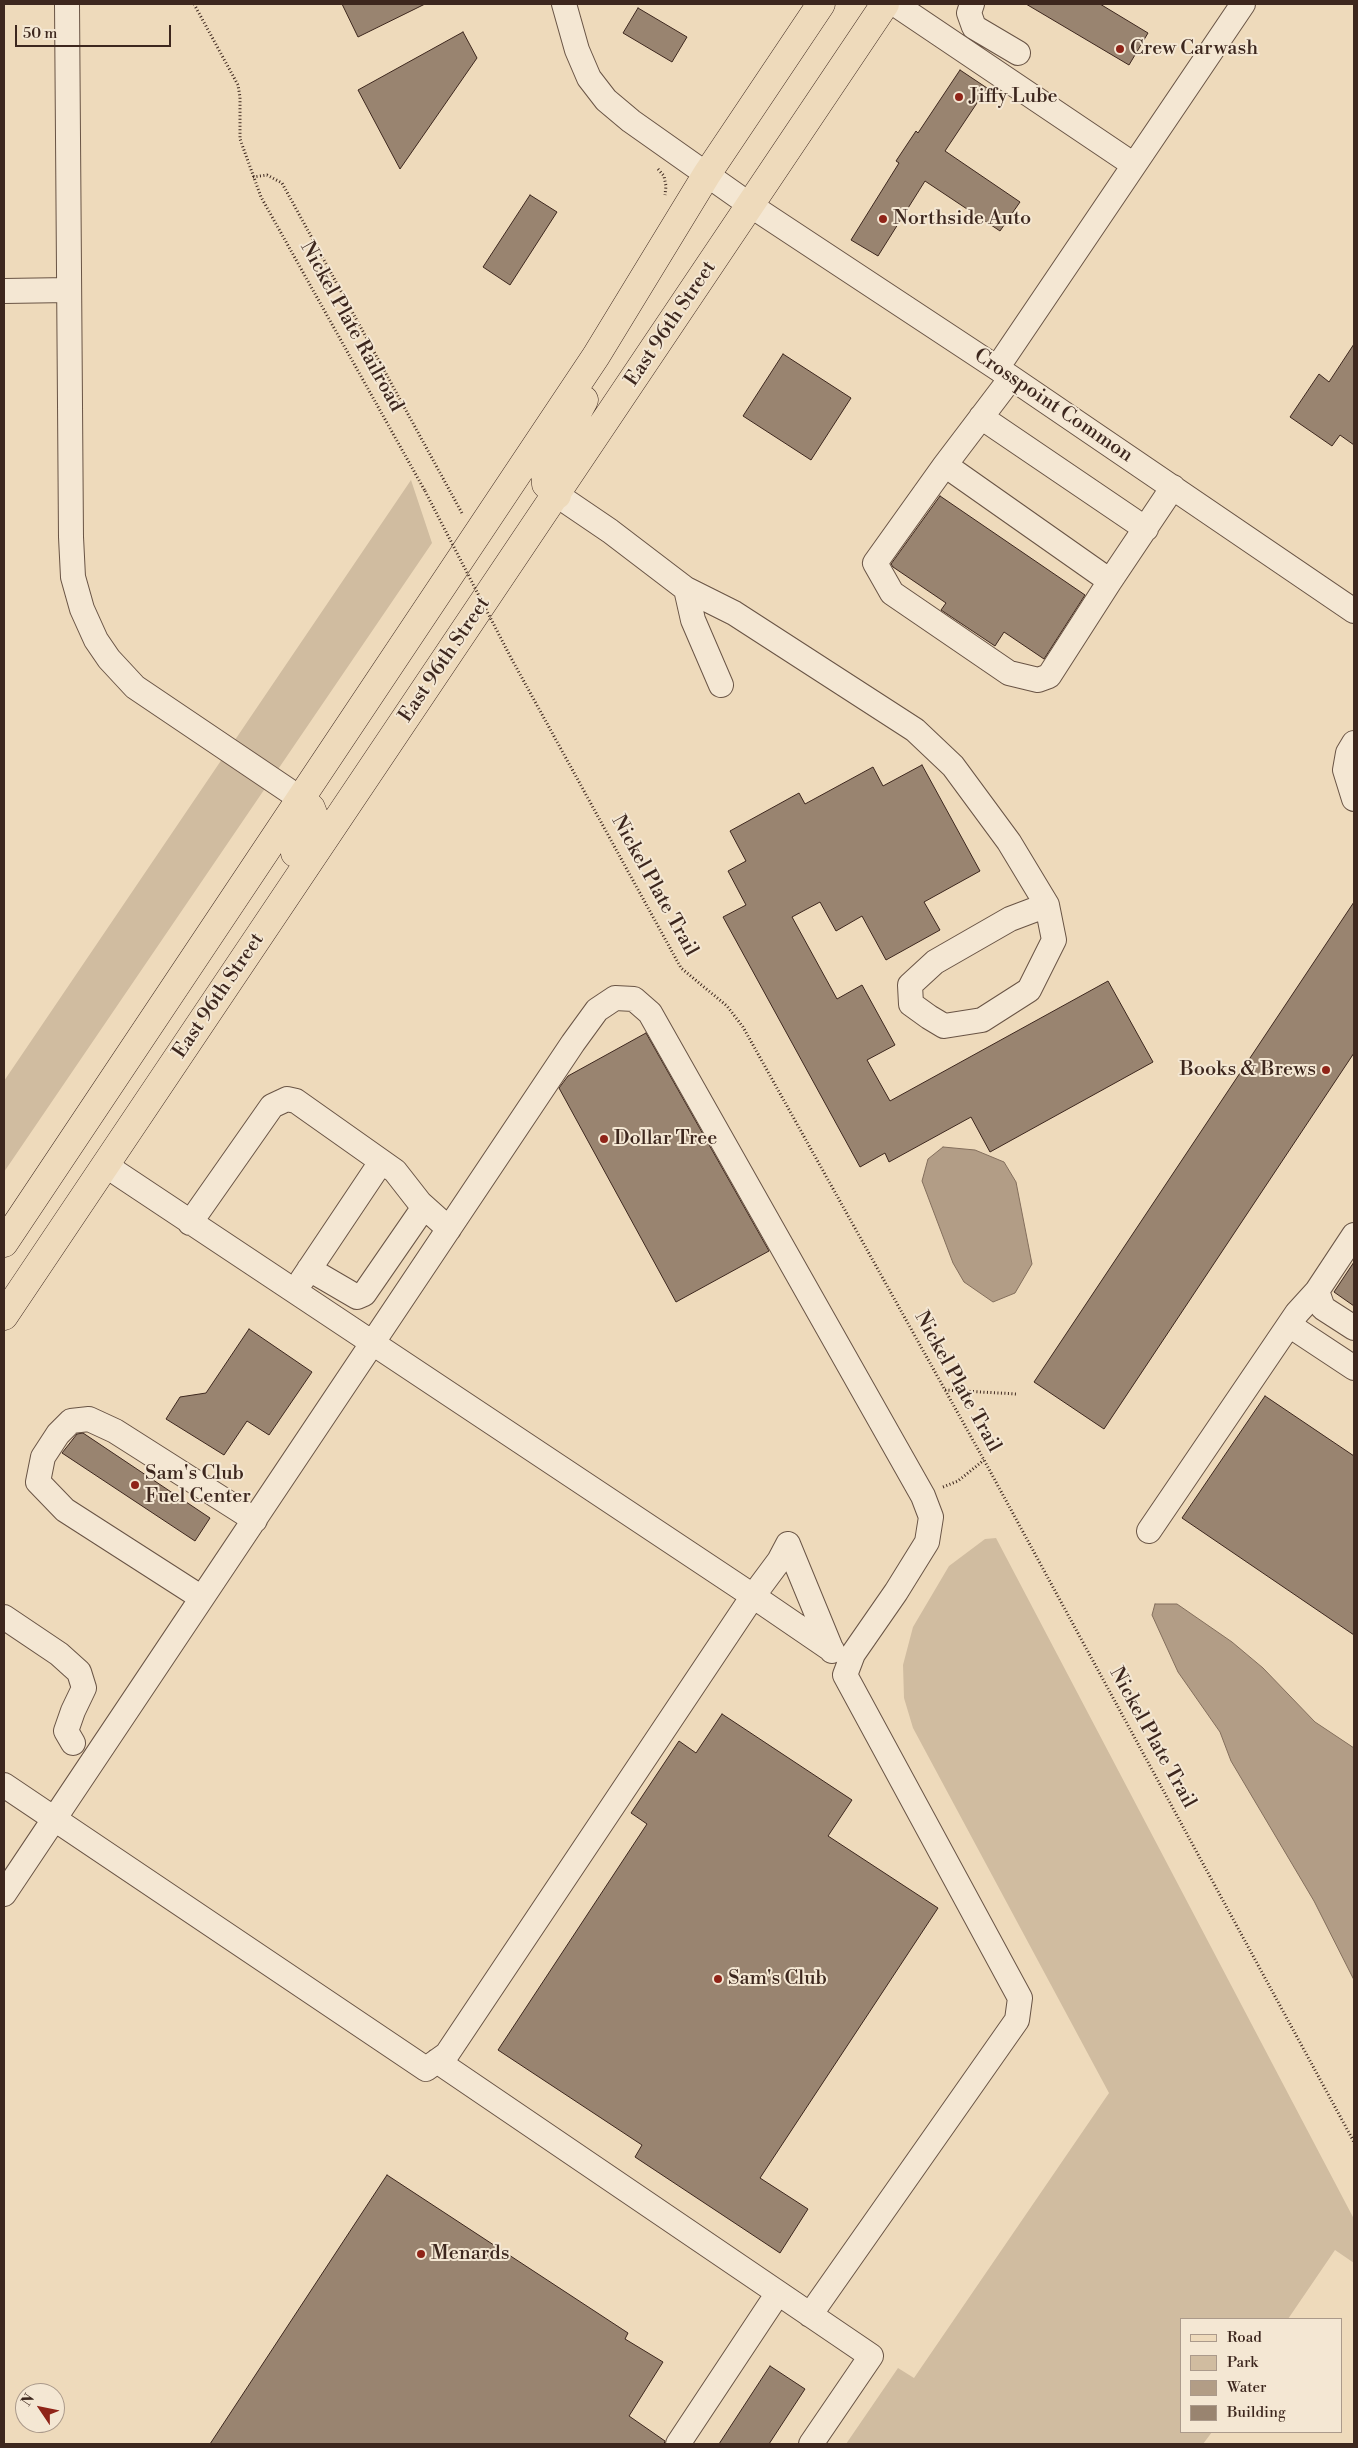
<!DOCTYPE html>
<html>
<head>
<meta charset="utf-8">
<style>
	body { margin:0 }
	#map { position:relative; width:1358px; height:2448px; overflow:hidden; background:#eedabb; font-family:"Libre Bodoni",serif }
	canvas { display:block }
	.frame { position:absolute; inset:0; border:5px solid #3d271e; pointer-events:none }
	.legend { position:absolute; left:1180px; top:2318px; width:162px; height:115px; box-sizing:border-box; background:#f4e7d3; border:1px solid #ab9a8b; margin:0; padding:6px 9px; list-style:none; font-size:15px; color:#3d271e }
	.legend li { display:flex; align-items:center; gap:10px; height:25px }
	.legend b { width:25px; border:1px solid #ab9a8b }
	.north { position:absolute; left:15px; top:2383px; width:50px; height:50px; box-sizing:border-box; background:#f4e7d3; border:1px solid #ab9a8b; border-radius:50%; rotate:304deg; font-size:14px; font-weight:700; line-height:20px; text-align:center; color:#3d271e }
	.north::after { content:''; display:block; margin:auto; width:18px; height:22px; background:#8f2418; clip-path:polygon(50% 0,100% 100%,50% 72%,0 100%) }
	.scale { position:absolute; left:15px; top:25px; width:156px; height:22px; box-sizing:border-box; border:2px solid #3d271e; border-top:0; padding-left:6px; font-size:15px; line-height:18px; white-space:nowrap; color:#3d271e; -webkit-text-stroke:4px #f4e7d3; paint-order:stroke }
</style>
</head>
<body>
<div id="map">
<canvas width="1358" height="2448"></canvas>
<div class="frame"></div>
<ul class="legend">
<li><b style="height:6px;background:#eedabb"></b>Road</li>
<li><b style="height:14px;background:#d0bca0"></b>Park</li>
<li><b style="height:14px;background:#b29d86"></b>Water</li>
<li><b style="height:14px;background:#998470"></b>Building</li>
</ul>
<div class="north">N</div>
<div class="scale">50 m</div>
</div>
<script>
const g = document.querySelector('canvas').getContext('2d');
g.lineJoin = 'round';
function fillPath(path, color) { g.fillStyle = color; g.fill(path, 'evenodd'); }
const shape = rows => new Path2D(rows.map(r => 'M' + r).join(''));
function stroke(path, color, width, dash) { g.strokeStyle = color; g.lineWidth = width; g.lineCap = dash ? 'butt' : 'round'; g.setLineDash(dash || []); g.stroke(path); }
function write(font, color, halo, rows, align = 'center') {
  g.font = font + ' "Libre Bodoni",serif'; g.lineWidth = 4; g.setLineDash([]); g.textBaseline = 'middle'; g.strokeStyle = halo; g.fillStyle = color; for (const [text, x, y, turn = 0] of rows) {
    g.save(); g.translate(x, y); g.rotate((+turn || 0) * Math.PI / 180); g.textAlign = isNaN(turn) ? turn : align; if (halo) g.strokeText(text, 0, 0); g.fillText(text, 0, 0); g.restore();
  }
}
const green = shape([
	[411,480,432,543,4,1172,4,1081],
	[996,1538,1354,2219,1354,2263,1335,2250,1288,2319,1182,2319,1182,2432,1212,2432,1203,2444,846,2444,898,2368,914,2378,1109,2093,913,1728,904,1698,903,1665,913,1627,949,1566,985,1539]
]);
const water = shape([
	[943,1147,975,1150,1004,1162,1016,1182,1032,1264,1015,1293,993,1302,964,1282,953,1263,922,1181,928,1159,943,1147],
	[1155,1604,1177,1604,1232,1642,1263,1668,1315,1722,1354,1748,1354,1980,1314,1901,1231,1761,1220,1732,1178,1672,1152,1615,1155,1604]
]);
const building = shape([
	[342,4,425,4,358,37,342,4],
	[1026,4,1100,4,1148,33,1129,65,1026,4],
	[638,8,687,37,672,62,623,33,638,8],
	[463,32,477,58,400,169,358,90,463,32],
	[960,70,987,88,945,151,1020,202,1000,231,925,181,878,256,851,240,899,163,896,161,916,131,918,133,960,70],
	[530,195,557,212,510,285,483,267,530,195],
	[1354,344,1354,445,1340,435,1332,446,1290,417,1319,374,1329,382,1354,344],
	[783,354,851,398,811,460,743,416,783,354],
	[940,496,1085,595,1044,659,1004,632,995,646,941,610,946,603,893,567,891,564,940,496],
	[922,765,980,871,924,902,940,930,886,960,862,916,836,931,820,902,792,917,837,999,862,985,895,1045,867,1060,890,1101,1108,981,1153,1062,990,1152,971,1117,889,1162,885,1153,860,1167,723,917,746,905,728,871,746,861,730,831,799,793,805,804,873,767,883,786,922,765],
	[1354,902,1354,1053,1104,1429,1034,1382,1354,902],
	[646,1033,769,1251,676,1302,559,1088,568,1076,646,1033],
	[1354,1262,1354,1306,1334,1292,1354,1262],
	[249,1329,312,1372,269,1435,247,1421,224,1455,166,1419,180,1397,206,1393,249,1329],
	[1265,1396,1354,1456,1354,1635,1182,1518,1265,1396],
	[83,1433,210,1518,195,1541,62,1453,77,1434,83,1433],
	[722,1714,852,1800,828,1836,938,1908,760,2178,808,2209,780,2253,635,2157,642,2145,498,2050,647,1824,631,1813,679,1741,696,1753,722,1714],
	[387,2175,628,2333,625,2339,663,2362,629,2416,665,2441,664,2444,210,2444,387,2175],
	[770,2366,805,2389,769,2444,719,2444,770,2366]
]);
const path = shape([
	[194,4,238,85,240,97,240,139,261,197,425,491],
	[658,169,664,176,666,186,665,195],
	[253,177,267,175,282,183,463,515],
	[510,656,681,968,727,1006,743,1027,984,1460,1354,2142],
	[945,1390,1017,1394],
	[943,1487,958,1481,984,1460]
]);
const minor = shape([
	[67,4,71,537,73,577,82,609,96,640,109,659,135,687,301,799],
	[564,4,577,50,589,78,606,100,631,121,750,205,997,368,1354,611],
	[895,4,1134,165],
	[972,4,969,13,974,27,1018,53],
	[4,291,69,290],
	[997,368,1243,4],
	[1011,378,945,465,1110,581,1173,487],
	[981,417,1146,529],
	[945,465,875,563,892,593,1009,673,1038,680,1049,676,1110,581],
	[557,495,610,531,686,589,693,620,721,685],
	[686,589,734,613,915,730,953,766,1009,842,1047,905,1054,940,1029,990,982,1020,944,1026,929,1017,911,1004,910,985,935,962,1010,919,1047,905],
	[1354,743,1348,753,1345,770,1354,799],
	[190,1223,272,1106,287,1099,296,1101,395,1171,420,1203,449,1229],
	[1354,1235,1317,1291,1323,1308,1354,1328],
	[309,1269,357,1297,364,1294,424,1207],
	[302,1280,381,1162],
	[1289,1325,1354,1368],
	[1149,1531,1297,1313,1317,1291],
	[788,1544,779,1561,753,1596,832,1650],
	[788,1544,832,1651],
	[202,1598,65,1510,38,1482,43,1457,58,1434,71,1421,89,1419,115,1431,255,1520],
	[4,1617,59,1654,79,1672,84,1688,73,1711,66,1731,73,1743],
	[4,1785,426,2069,447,2054,753,1596,105,1165],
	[4,1894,573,1043,597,1010,615,998,634,999,650,1013,923,1496,931,1517,927,1542,896,1592,853,1654,845,1675,1020,1998,1017,2020,810,2315],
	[437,2061,871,2356,811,2444],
	[678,2444,778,2293]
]);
const major = shape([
	[557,495,546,484,545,472,584,400],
	[295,853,311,827,314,816,311,808,301,799],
	[4,1243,596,356,707,174,821,4],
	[4,1316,885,4]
]);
const pathBridge = shape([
	[425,491,510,656]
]);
const markers = [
	[1120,49,5,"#8f2418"],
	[959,97,5,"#8f2418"],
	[883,219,5,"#8f2418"],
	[1326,1070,5,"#8f2418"],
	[604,1139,5,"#8f2418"],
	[135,1485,5,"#8f2418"],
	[718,1979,5,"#8f2418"],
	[421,2254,5,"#8f2418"]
];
const poiNames = [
	["Crew Carwash",1130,49],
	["Jiffy Lube",969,97],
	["Northside Auto",893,219],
	["Books & Brews",1316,1070,"right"],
	["Dollar Tree",614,1139],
	["Sam's Club",145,1474],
	["Fuel Center",145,1497],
	["Sam's Club",728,1979],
	["Menards",431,2254]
];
const streetNames = [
	["East 96th Street",671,324,-56],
	["Nickel Plate Railroad",351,327,61],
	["Crosspoint Common",1053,406,34],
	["East 96th Street",445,660,-56],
	["Nickel Plate Trail",654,886,61],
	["East 96th Street",219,996,-56],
	["Nickel Plate Trail",957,1382,61],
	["Nickel Plate Trail",1152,1738,61]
];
fillPath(green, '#d0bca0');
fillPath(water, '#b29d86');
stroke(water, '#836e5c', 1);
fillPath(building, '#998470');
stroke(building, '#3d271e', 1);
stroke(minor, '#695445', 26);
stroke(major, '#3d271e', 29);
stroke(path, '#3d271e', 3, [1, 2.5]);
stroke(minor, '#f4e7d3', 24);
stroke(major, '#eedabb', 28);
stroke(pathBridge, '#3d271e', 3, [1, 2.5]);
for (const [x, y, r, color] of markers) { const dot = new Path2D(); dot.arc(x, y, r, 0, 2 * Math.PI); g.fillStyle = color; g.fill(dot); stroke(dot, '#f4e7d3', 2); }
write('20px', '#3d271e', '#f4e7d3', poiNames, 'left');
write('20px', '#3d271e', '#f4e7d3', streetNames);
</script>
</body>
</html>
